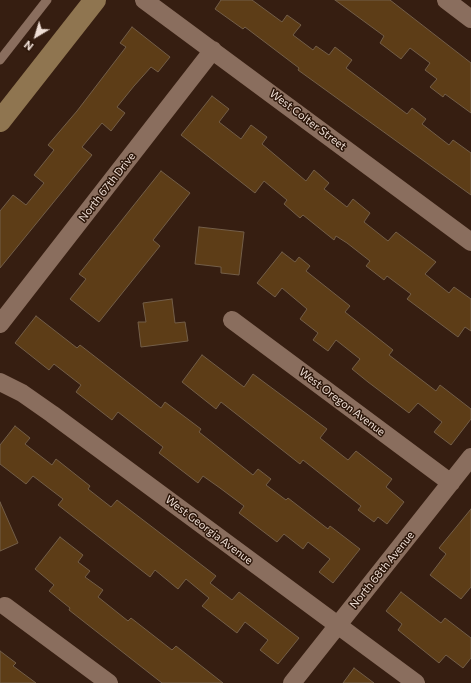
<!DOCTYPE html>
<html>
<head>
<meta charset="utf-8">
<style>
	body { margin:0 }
	#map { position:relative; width:471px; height:683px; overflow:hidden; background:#361e11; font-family:Commissioner,sans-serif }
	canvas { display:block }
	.north { position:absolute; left:16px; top:16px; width:40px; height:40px; -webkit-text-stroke:3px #2b1508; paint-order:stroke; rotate:218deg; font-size:11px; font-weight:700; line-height:16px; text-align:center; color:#eeded5 }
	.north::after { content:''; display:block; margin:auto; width:14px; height:18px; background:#eeded5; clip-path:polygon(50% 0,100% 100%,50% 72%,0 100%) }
</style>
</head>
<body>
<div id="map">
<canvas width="471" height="683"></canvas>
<div class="north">N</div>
</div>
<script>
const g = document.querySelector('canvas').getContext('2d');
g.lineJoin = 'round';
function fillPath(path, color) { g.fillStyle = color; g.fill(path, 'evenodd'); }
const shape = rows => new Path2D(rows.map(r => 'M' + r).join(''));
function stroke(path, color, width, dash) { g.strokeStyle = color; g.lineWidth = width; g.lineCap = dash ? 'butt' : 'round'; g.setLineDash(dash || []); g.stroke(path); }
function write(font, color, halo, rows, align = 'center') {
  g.font = font + ' Commissioner,sans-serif'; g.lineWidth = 3; g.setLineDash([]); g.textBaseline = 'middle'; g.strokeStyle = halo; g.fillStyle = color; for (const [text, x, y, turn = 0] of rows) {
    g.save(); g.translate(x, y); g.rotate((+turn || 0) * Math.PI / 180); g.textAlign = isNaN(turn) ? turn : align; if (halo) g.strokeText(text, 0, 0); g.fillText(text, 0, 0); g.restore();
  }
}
const building = shape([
	[221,0,252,0,282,22,287,15,301,25,293,35,313,50,316,46,329,55,335,47,352,60,346,68,407,114,412,108,426,119,422,124,449,145,453,140,471,153,471,195,298,70,299,68,245,27,243,29,215,9,221,0],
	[335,0,390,0,471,63,471,113,445,94,443,97,430,87,437,79,425,70,430,63,410,48,401,59,380,43,384,36,335,0],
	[132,27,170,57,158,72,151,67,134,86,117,107,125,113,111,131,102,123,82,147,92,155,0,268,0,211,13,195,26,205,44,183,34,175,54,150,48,145,77,111,126,47,120,43,132,27],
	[212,96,229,109,219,122,241,139,251,125,267,137,262,144,306,181,314,170,329,183,324,189,347,207,353,199,370,213,364,222,388,241,396,232,436,262,425,274,449,293,454,287,471,299,471,331,465,327,458,337,407,299,411,294,387,276,384,280,366,266,370,261,347,243,336,236,334,240,303,215,300,218,284,204,287,200,264,181,255,193,181,135,212,96],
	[161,171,190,193,153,240,160,246,99,322,70,299,86,279,79,274,161,171],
	[199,227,244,232,239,275,221,273,221,267,195,264,199,227],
	[282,252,295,262,299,257,310,266,306,271,350,306,345,312,393,350,389,355,436,391,440,385,471,409,471,419,451,445,434,432,442,422,418,403,409,413,368,382,352,369,360,359,336,340,328,351,313,340,318,333,300,319,307,309,282,288,275,297,257,283,282,252],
	[172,299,175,323,185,322,188,341,141,347,138,322,146,322,143,303,172,299],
	[36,316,77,348,80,345,161,408,165,402,201,429,199,432,253,475,258,469,271,479,266,485,286,500,288,498,328,529,330,526,360,549,333,583,319,572,330,559,308,542,303,549,284,534,277,542,239,513,244,506,220,488,203,476,198,483,159,453,163,447,118,412,112,420,76,392,81,385,54,364,49,370,15,343,36,316],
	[202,355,244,387,253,374,327,429,320,438,348,460,356,451,392,479,386,487,404,502,387,524,378,517,374,522,358,510,361,506,303,460,300,464,221,402,216,409,182,382,202,355],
	[15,426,30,438,25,444,52,465,56,459,90,486,88,489,111,507,117,500,216,576,210,583,232,600,239,592,299,638,278,664,260,650,268,640,245,622,237,633,202,606,209,598,186,579,178,589,155,570,150,577,58,505,63,499,33,476,26,484,0,464,0,445,15,426],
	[0,502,18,543,0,551,0,502],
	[471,509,471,587,461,599,430,575,446,554,439,548,471,509],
	[60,537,83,555,78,562,90,571,85,577,103,590,98,597,128,621,131,618,172,650,176,646,223,683,162,683,69,610,70,608,49,591,54,585,35,569,60,537],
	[401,592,441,623,445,618,471,638,471,658,463,668,446,655,439,663,398,630,402,624,386,611,401,592],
	[0,651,16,663,13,666,36,683,0,683,0,651],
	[354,668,374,683,343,683,354,668]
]);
const lane = shape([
	[0,60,47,0]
]);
const street = shape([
	[144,0,471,242],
	[446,0,471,19],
	[232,320,451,483],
	[0,324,213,50],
	[0,382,22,393,52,414,416,683],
	[5,606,109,683],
	[292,683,471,457]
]);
const secondary = shape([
	[0,121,95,0]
]);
const streetNames = [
	["West Colter Street",308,120,37],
	["North 67th Drive",107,187,-52],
	["West Oregon Avenue",342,402,37],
	["West Georgia Avenue",209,530,37],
	["North 68th Avenue",382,570,-51]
];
fillPath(building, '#5d3d17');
stroke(building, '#735e48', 1);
stroke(lane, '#8a6e5e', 9);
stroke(street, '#8a6e5e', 18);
stroke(secondary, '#8f7550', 22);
write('11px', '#eeded5', '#2b1508', streetNames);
</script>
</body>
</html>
